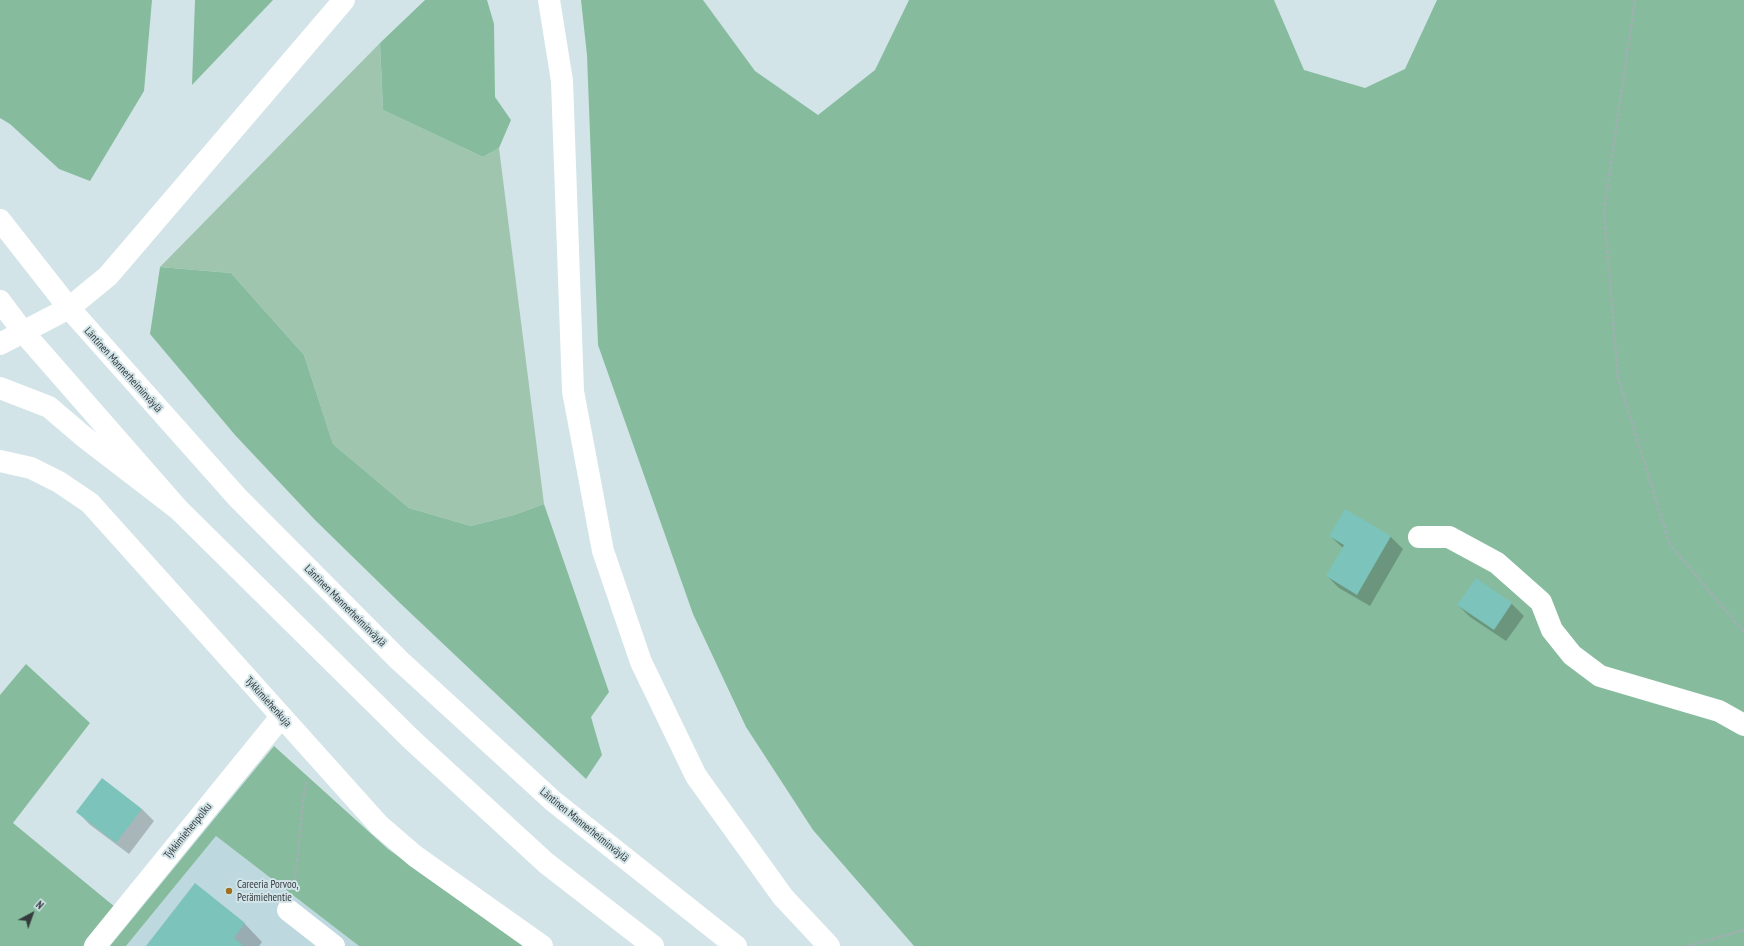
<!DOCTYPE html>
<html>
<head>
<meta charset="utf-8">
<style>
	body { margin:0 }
	#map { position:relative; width:1744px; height:946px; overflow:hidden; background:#d2e4e8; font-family:"PT Sans Narrow",sans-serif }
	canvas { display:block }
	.north { position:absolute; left:12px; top:894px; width:40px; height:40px; -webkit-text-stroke:3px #d2e4e8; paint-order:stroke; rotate:41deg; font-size:11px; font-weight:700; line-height:16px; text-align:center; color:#343b3d }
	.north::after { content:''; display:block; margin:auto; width:14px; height:18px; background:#343b3d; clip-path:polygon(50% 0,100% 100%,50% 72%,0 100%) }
</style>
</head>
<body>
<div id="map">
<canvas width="1744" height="946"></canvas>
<div class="north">N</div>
</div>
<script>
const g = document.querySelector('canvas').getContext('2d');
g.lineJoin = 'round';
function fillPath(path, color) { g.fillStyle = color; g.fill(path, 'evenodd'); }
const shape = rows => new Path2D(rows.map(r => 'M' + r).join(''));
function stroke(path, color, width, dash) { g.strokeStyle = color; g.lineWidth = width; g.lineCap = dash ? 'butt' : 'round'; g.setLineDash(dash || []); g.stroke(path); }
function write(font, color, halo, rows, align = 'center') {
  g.font = font + ' "PT Sans Narrow",sans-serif'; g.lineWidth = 4; g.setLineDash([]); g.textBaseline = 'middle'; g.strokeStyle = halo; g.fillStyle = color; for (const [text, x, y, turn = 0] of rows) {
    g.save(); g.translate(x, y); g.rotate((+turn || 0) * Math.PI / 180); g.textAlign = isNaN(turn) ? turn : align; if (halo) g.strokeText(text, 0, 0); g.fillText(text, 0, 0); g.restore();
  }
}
const built = shape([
	[216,836,359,946,126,946]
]);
const green = shape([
	[380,43,383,110,483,157,499,148,544,504,514,515,471,526,409,508,333,444,304,355,231,273,160,267]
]);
const forest = shape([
	[0,0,152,0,144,91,90,181,59,169,10,124,0,118],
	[195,0,273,0,192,85],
	[425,0,487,0,494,24,495,97,511,120,499,148,483,157,383,110,380,43],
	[581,0,703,0,755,71,818,115,875,70,909,0,1274,0,1304,70,1365,88,1405,69,1437,0,1744,0,1744,946,914,946,813,830,746,727,693,614,598,345,587,55],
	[160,267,231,273,304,355,333,444,409,508,471,526,514,515,544,504,609,692,591,717,602,755,586,779,401,604,315,520,235,435,150,334],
	[26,664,90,723,13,823,115,907,83,946,0,946,0,695],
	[274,746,388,849,523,946,359,946,216,836,126,946,110,946]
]);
const shadow = shape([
	[1345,510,1391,537,1403,549,1370,606,1339,588,1327,576,1343,548,1330,536],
	[1476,579,1512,604,1524,616,1506,641,1470,617,1458,605],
	[142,809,154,821,129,854,89,824,78,812],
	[195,885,245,924,262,942,259,946,147,946]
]);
const building = shape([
	[1345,509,1391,536,1357,595,1326,576,1344,545,1329,536],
	[1476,578,1512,603,1494,630,1457,605],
	[102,778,142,809,116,843,76,812],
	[195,883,245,923,234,938,244,946,146,946]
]);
const path = shape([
	[1635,0,1604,211,1618,378,1670,545,1744,632],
	[293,886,297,865,303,798,307,782],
	[1688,946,1744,930]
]);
const minor = shape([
	[0,461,31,468,59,482,90,503,379,825,415,856,542,946],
	[1419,537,1449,537,1497,563,1541,602,1552,630,1572,655,1600,676,1719,711,1744,725],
	[288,910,334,946],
	[95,946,281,717]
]);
const major = shape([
	[0,220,69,308,237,497,399,660,553,801,736,946],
	[0,301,24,333,178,509,412,740,546,863,653,946]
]);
const highway = shape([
	[549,0,562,81,573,391,603,551,641,662,696,776,783,897,829,946],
	[0,344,69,308,108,276,344,0],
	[0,388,49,407,83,436,178,509]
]);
const markers = [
	[229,891,4,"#9e7122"]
];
const streetNames = [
	["Läntinen Mannerheiminväylä",123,370,48],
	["Läntinen Mannerheiminväylä",345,606,45],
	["Tykkimiehenkuja",268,702,48],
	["Läntinen Mannerheiminväylä",584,825,39],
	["Tykkimiehenpolku",188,831,-51]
];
const poiNames = [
	["Careeria Porvoo,",237,885],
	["Perämiehentie",237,898]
];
fillPath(built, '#bed8df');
fillPath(green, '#9fc5af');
fillPath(forest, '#86bc9d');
fillPath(shadow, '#0003');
fillPath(building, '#7cc3bb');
stroke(path, '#a1afb3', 2.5, [4, 2]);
stroke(minor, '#fff', 22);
stroke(major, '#fff', 22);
stroke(highway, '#fff', 22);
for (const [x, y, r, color] of markers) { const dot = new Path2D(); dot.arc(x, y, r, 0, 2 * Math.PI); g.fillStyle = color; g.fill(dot); stroke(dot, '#d2e4e8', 1.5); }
write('11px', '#343b3d', '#d2e4e8', streetNames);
write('11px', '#343b3d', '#d2e4e8', poiNames, 'left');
</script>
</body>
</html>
